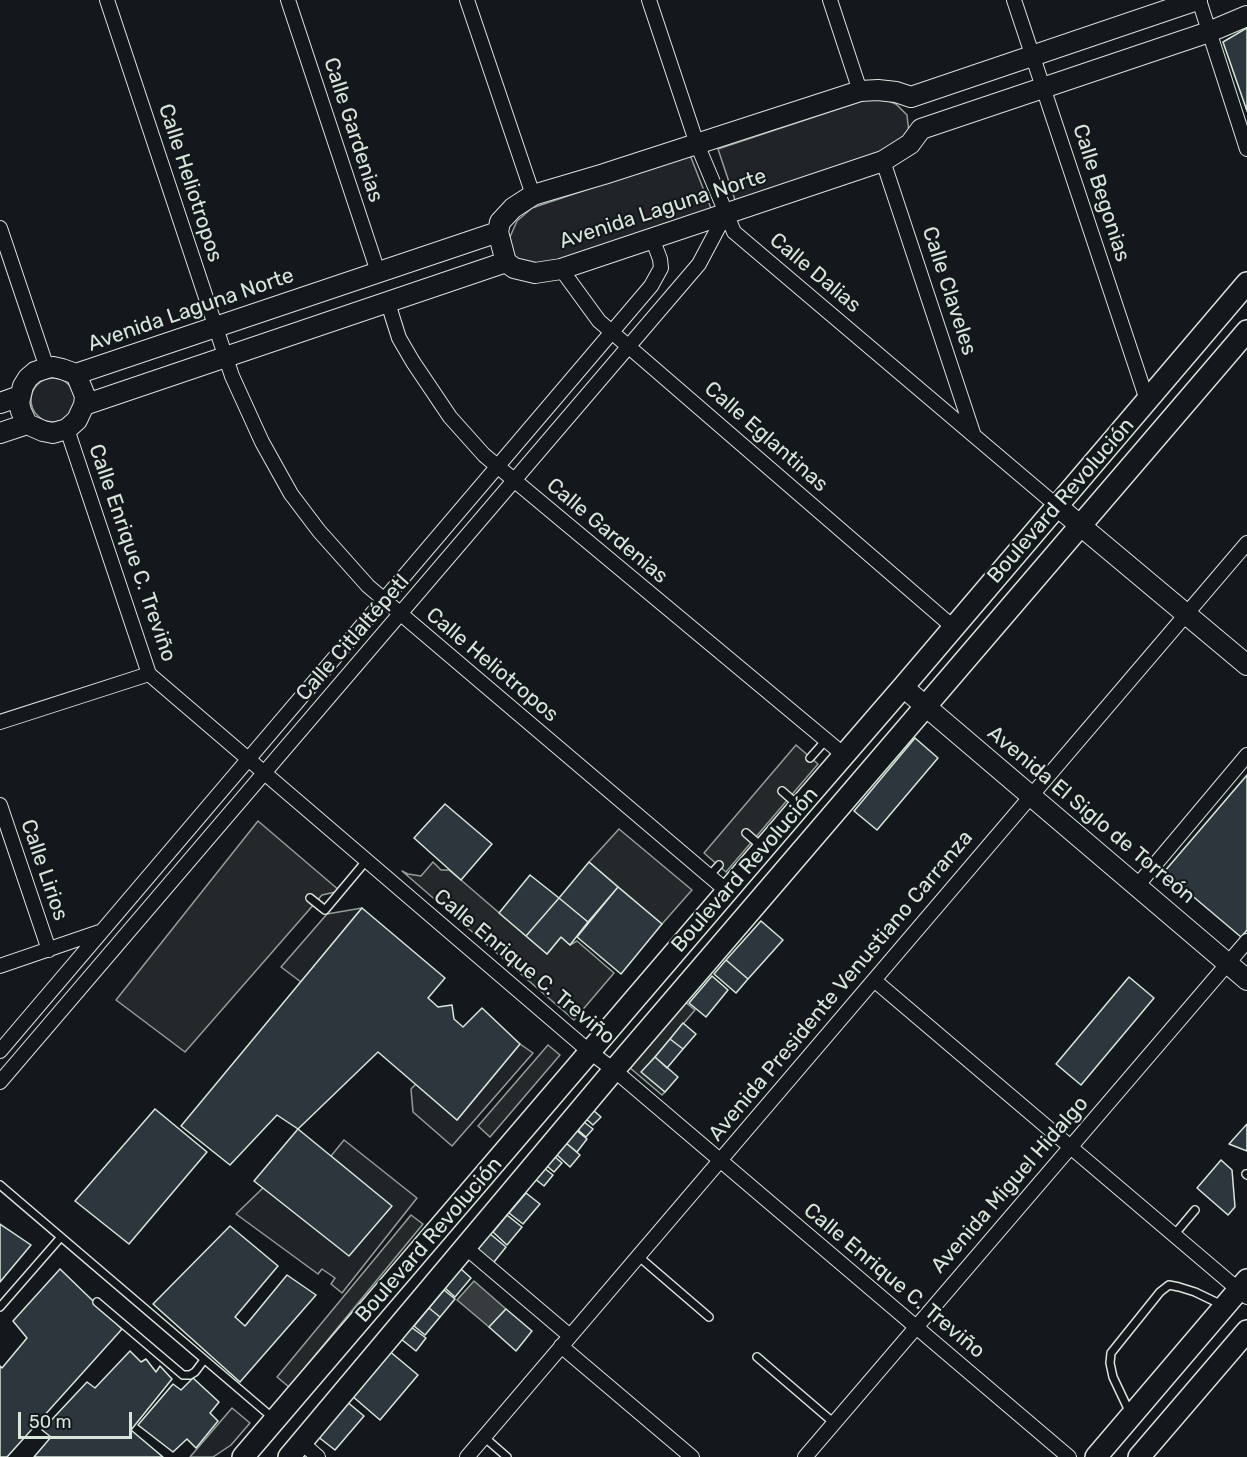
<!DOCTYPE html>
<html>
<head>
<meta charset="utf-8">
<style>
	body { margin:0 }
	#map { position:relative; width:1247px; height:1457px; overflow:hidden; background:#14181c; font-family:Rubik,sans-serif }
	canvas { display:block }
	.scale { position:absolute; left:18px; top:1412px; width:114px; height:27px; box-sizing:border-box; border:3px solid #d8e6dc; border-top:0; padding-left:8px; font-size:18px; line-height:21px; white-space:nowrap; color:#d8e6dc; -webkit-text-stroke:4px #14181c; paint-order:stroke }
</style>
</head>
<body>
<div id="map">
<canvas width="1247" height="1457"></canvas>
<div class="scale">50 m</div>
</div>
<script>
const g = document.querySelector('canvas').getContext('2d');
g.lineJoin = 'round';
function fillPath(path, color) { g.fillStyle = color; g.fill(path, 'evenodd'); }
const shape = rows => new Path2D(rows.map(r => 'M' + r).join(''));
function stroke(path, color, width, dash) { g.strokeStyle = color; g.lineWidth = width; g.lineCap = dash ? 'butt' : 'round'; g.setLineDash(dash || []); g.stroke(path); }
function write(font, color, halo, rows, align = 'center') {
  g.font = font + ' Rubik,sans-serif'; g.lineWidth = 4.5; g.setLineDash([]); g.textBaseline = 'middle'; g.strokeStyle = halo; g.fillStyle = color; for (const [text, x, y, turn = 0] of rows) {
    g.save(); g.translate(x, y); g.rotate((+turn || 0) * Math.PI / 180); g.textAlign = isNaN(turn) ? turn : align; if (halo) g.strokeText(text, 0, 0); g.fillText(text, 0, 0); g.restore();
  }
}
const green = shape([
	[871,98,883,99,896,104,907,115,909,133,900,147,738,209,718,149,871,98],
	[690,155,714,216,560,270,524,265,513,254,510,237,517,221,532,208,690,155],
	'31 400a22 22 0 1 1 44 0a22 22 0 1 1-44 0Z',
	[362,908,301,982,281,967,327,914,362,908],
	[520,1044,533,1053,452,1146,413,1112,411,1089,416,1084,457,1120,520,1044],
	[344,1140,417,1198,342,1293,331,1284,335,1278,322,1269,318,1274,236,1214,263,1188,391,1206,331,1156,344,1140],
	[232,1408,250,1423,231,1445,213,1457,190,1457,232,1408]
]);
const parking = shape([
	[796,745,818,764,726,872,704,853,796,745],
	[258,821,340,891,322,895,185,1052,116,1000,258,821],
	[619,829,692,890,662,924,589,862,619,829],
	[433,862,441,870,449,870,461,880,547,954,561,937,570,945,577,941,614,973,574,1020,402,871,408,874,421,876,433,862],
	[684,1001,695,1010,642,1072,665,1092,662,1095,629,1067,684,1001],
	[548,1045,560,1055,490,1137,478,1126,548,1045],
	[411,1215,423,1224,289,1387,277,1377,411,1215]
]);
const water = shape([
	[474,1281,506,1309,489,1327,457,1300,474,1281]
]);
const building = shape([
	[1247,28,1247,111,1223,42,1247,28],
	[915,738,938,758,877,830,854,811,915,738],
	[1247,775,1247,930,1241,937,1164,872,1247,775],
	[445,804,492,844,461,880,414,838,445,804],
	[589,862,618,887,588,922,559,898,589,862],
	[530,875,559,898,526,936,499,913,530,875],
	[618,887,662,924,621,974,577,937,618,887],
	[559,898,588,922,570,945,561,937,547,954,526,936,559,898],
	[362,908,445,978,428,998,438,1007,452,1005,454,1019,463,1027,482,1008,520,1044,457,1120,378,1052,298,1129,277,1115,230,1165,181,1126,362,908],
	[761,921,783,940,748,979,726,960,761,921],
	[726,960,748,979,736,993,714,974,726,960],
	[712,976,728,990,706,1017,689,1003,712,976],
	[1129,977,1154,998,1081,1085,1056,1064,1129,977],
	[683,1023,696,1034,683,1049,670,1039,683,1023],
	[670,1039,683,1049,667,1068,655,1057,670,1039],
	[655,1057,678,1077,665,1092,641,1072,655,1057],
	[155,1109,207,1152,129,1244,75,1201,155,1109],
	[593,1110,601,1117,593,1125,585,1118,593,1110],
	[584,1122,593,1129,586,1137,578,1130,584,1122],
	[1247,1124,1247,1151,1229,1144,1247,1124],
	[298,1129,392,1206,349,1256,254,1181,298,1129],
	[576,1130,587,1139,577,1152,566,1143,576,1130],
	[566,1143,580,1155,570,1167,556,1154,566,1143],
	[555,1157,562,1163,554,1172,547,1166,555,1157],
	[1221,1160,1232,1170,1235,1207,1228,1215,1197,1188,1221,1160],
	[544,1168,553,1175,544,1186,535,1179,544,1168],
	[526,1193,540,1204,523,1224,509,1213,526,1193],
	[507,1215,522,1227,507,1245,493,1232,507,1215],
	[0,1224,31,1245,0,1282,0,1224],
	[230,1226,278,1266,235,1317,245,1326,287,1275,316,1295,240,1382,153,1304,230,1226],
	[489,1233,506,1247,490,1267,473,1253,489,1233],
	[60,1269,122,1329,7,1457,0,1457,0,1366,2,1368,27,1338,13,1321,60,1269],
	[461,1269,471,1278,455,1297,445,1288,461,1269],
	[444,1290,455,1299,440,1317,429,1308,444,1290],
	[429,1308,440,1317,425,1335,414,1326,429,1308],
	[506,1309,532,1331,516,1351,489,1327,506,1309],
	[411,1327,426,1338,416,1351,401,1339,411,1327],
	[388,1350,418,1375,380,1420,351,1395,388,1350],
	[130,1351,141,1362,146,1359,156,1372,160,1366,172,1379,131,1430,163,1457,34,1457,51,1437,42,1430,87,1382,95,1388,130,1351],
	[193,1378,219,1402,210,1413,218,1421,196,1448,187,1439,173,1452,138,1425,173,1384,181,1390,193,1378],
	[346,1401,364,1416,335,1450,317,1436,346,1401]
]);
const lane = shape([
	[810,758,826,740],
	[782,791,798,805],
	[746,833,762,847],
	[709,876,719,865],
	[310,898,325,910,366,861],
	[1246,1174,1247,1175],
	[0,1185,273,1418],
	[1174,1235,1195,1210],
	[638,1256,709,1317],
	[97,1302,183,1375,190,1375,195,1372,204,1360],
	[0,1307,61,1237],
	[757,1357,834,1423],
	[1130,1413,1113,1377,1110,1363,1111,1353,1160,1292,1169,1285,1179,1287,1195,1292,1222,1305],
	[484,1437,507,1457]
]);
const street = shape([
	[107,0,232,376,262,442,291,494,319,531,368,586,727,891],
	[288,0,378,272],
	[467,0,533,195],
	[649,0,697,144,734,232,1057,506],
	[830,0,860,91],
	[1014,0,1147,400],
	[1199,0,1247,149],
	[883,161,973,433],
	[0,228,47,368],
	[561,269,599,321,953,627],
	[388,303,399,338,413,362,450,417,484,455,844,755],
	[67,429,149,674,590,1052,614,1070,1069,1457],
	[0,722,149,674],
	[0,805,49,950],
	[1137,886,1247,755],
	[0,966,99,932],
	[874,980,1247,1297],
	[0,1051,651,286,661,268,660,259,652,238],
	[0,1082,699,264,726,213],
	[465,1247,570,1336],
	[561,1346,692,1457],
	[301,1442,318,1457],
	[467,1457,1247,543],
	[805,1457,1247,941]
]);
const secondary = shape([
	[506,262,514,268,535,273,561,269,883,161,910,144,921,129,1209,32,1247,16],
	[506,262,498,232,500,222,513,208,533,195,604,174,860,91,878,90,896,92,911,97,1197,0],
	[53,367,62,369,76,374,85,396,84,405,77,420,67,429,53,433,43,431,27,424,21,411,19,403,23,386,28,378,35,372,47,368,53,367],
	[76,374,498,232],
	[0,403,20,396],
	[84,405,506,262],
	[0,433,27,424],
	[1057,506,1247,665],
	[903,687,1247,980]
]);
const primary = shape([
	[243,1457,800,806,903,687,1247,283],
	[289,1457,614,1070,1247,331],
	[1096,1457,1247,1280],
	[1139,1457,1247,1331]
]);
const streetNames = [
	["Calle Gardenias",353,130,72],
	["Calle Heliotropos",190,183,72],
	["Calle Begonias",1101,193,72],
	["Avenida Laguna Norte",663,209,-18],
	["Calle Dalias",815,273,40],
	["Calle Claveles",949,291,72],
	["Avenida Laguna Norte",191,310,-19],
	["Calle Eglantinas",766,437,41],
	["Boulevard Revolución",1061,501,-49],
	["Calle Gardenias",607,531,40],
	["Calle Enrique C. Treviño",132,553,71],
	["Calle Citlaltépetl",353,638,-49],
	["Calle Heliotropos",492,665,40],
	["Avenida El Siglo de Torreón",1091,815,40],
	["Calle Lirios",44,870,71],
	["Boulevard Revolución",745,870,-49],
	["Calle Enrique C. Treviño",524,967,40],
	["Avenida Presidente Venustiano Carranza",841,986,-50],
	["Avenida Miguel Hidalgo",1010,1185,-49],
	["Boulevard Revolución",429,1240,-49],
	["Calle Enrique C. Treviño",894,1281,40]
];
fillPath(green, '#202428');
stroke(green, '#939e99', 1.5);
fillPath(parking, '#24282b');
stroke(parking, '#939e99', 1.5);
fillPath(water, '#363b3e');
stroke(water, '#939e99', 1.5);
fillPath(building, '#2c363c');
stroke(building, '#d8e6dc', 1.5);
stroke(lane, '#d8e6dc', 10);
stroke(street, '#d8e6dc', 16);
stroke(secondary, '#d8e6dc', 22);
stroke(primary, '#d8e6dc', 24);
stroke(lane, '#14181c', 7);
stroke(street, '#14181c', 14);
stroke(secondary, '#14181c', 20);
stroke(primary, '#14181c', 21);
write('21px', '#d8e6dc', '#14181c', streetNames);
</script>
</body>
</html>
